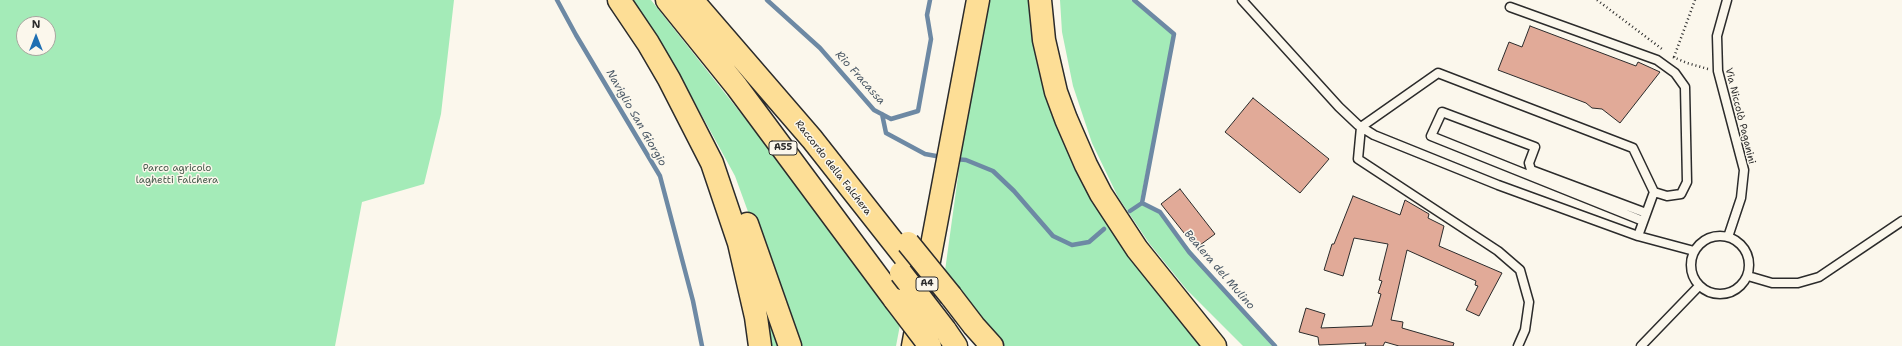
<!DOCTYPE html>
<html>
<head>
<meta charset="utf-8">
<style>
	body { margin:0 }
	#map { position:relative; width:1902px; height:346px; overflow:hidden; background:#fbf7ec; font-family:"Shantell Sans",sans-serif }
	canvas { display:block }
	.north { position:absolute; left:16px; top:16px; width:40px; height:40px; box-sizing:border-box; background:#fbf7ec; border:1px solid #a8a59f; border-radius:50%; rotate:0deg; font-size:11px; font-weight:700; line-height:16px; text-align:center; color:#2b2b2b }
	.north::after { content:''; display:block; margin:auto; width:14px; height:18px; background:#1f6fb2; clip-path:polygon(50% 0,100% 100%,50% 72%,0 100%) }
</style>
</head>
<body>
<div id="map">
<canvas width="1902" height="346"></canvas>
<div class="north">N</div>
</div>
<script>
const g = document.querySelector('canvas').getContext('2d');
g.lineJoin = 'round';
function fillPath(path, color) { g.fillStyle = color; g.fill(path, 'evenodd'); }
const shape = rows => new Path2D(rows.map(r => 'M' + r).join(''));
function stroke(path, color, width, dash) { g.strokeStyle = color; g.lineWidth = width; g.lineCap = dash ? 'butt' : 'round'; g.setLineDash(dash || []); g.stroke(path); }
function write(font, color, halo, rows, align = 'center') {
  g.font = font + ' "Shantell Sans",sans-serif'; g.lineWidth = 3; g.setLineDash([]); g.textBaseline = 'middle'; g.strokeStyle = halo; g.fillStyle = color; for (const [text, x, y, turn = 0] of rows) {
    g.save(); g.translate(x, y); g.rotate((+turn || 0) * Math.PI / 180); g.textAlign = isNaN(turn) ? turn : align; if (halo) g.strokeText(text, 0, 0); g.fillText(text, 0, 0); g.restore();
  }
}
const green = shape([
	[0,0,454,0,441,114,424,184,362,202,335,346,0,346],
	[24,24,48,24,48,48,24,48],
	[632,0,651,0,766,145,900,325,896,346,797,346,735,176,677,70],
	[986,0,1028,0,1031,34,1039,73,1052,115,1072,161,1121,244,1160,297,1201,346,999,346,944,278,963,140],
	[1060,0,1131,0,1173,35,1140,202,1142,205,1159,213,1272,346,1243,346,1187,290,1149,243,1118,197,1092,143,1073,86,1062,32],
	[765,314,769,314,781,346,768,346]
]);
const stream = shape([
	[557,0,576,35,660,176,693,301,702,346],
	[767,0,820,48,874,110,891,119,918,111,931,39,927,15,930,0],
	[1134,0,1174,34,1142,203],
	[882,114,886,133,925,154,936,156],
	[955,159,966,160,993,171,1014,191,1053,236,1072,245,1089,242,1104,229],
	[1130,211,1142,203,1160,212,1189,252,1275,346]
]);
const building = shape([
	[1530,26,1636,66,1638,62,1660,72,1620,123,1602,109,1592,108,1586,103,1498,70,1509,42,1522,47,1530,26],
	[1253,98,1329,159,1300,193,1225,132,1253,98],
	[1180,189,1215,234,1196,248,1161,204,1180,189],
	[1353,196,1400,215,1405,200,1429,214,1428,218,1444,226,1439,246,1502,273,1479,316,1466,310,1478,286,1475,285,1476,281,1407,250,1391,320,1403,322,1402,328,1454,343,1453,346,1399,346,1385,342,1383,346,1365,346,1366,343,1319,345,1318,337,1299,332,1306,308,1325,314,1321,328,1372,326,1381,294,1378,293,1382,281,1379,280,1388,244,1354,238,1343,276,1324,270,1332,244,1334,244,1353,196]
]);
const path = shape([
	[1597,0,1662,49],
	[1673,57,1687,63,1708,69],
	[1674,57,1695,0]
]);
const lane = shape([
	[1242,0,1339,107,1358,125,1374,135,1498,185,1638,236,1694,251],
	[1727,0,1717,36,1718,71,1744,170,1741,198,1728,237],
	[1510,7,1657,60,1675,73,1685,87,1687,182,1681,194,1667,196,1654,192],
	[1643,221,1431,136,1442,112,1535,147,1529,163,1531,170,1646,213],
	'1691 265a29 29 0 1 1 58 0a29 29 0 1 1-58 0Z',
	[1748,276,1772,283,1798,283,1819,277,1902,221],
	[1518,346,1525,330,1529,302,1520,270,1498,251,1358,159,1361,127,1438,73,1633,148,1654,192,1638,236],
	[1641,346,1699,286]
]);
const highway = shape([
	[619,0,648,43,669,79,712,163,739,243,756,317,760,346],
	[667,0,737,87,895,300],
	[692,0,812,139,905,257],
	[1040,0,1044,40,1056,92,1066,119,1086,165,1101,194,1137,249,1215,346],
	[747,224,790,346],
	[951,296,974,326,992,346],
	[945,330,956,346],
	[913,346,978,0]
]);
const highwayBridge = shape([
	[908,243,951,296],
	[901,273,945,330],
	[895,300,930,346]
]);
const shields = [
	[783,148,28],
	[927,284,22]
];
const shieldNames = [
	["A55",783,148],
	["A4",927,284]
];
const streetNames = [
	["Via Niccolò Paganini",1740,116,76],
	["Raccordo della Falchera",833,168,52]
];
const parkNames = [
	["Parco agricolo",177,168],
	["laghetti Falchera",177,180]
];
const waterNames = [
	["Rio Fracassa",860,78,48],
	["Naviglio San Giorgio",636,118,60],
	["Bealera del Mulino",1219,270,49]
];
fillPath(green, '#a4ebb8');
stroke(stream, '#6d89a4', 4.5);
fillPath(building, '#e1aa98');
stroke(building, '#2b2b2b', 1);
stroke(lane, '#2b2b2b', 11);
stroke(highway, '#2b2b2b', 25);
stroke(path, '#2b2b2b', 2.5, [1, 3]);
stroke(lane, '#fbf7ec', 8);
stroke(highway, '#fdde96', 22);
stroke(highwayBridge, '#2b2b2b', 25, []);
stroke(highwayBridge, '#fdde96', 22);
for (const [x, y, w] of shields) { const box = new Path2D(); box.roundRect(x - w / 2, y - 7, w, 14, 3); g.fillStyle = '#fbf7ec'; g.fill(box); stroke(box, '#2b2b2b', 1); }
write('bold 9px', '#2b2b2b', null, shieldNames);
write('10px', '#2b2b2b', '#fbf7ec', streetNames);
write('10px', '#495b4e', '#fbf7ec', parkNames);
write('italic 11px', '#4c5a67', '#fbf7ec', waterNames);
</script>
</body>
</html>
